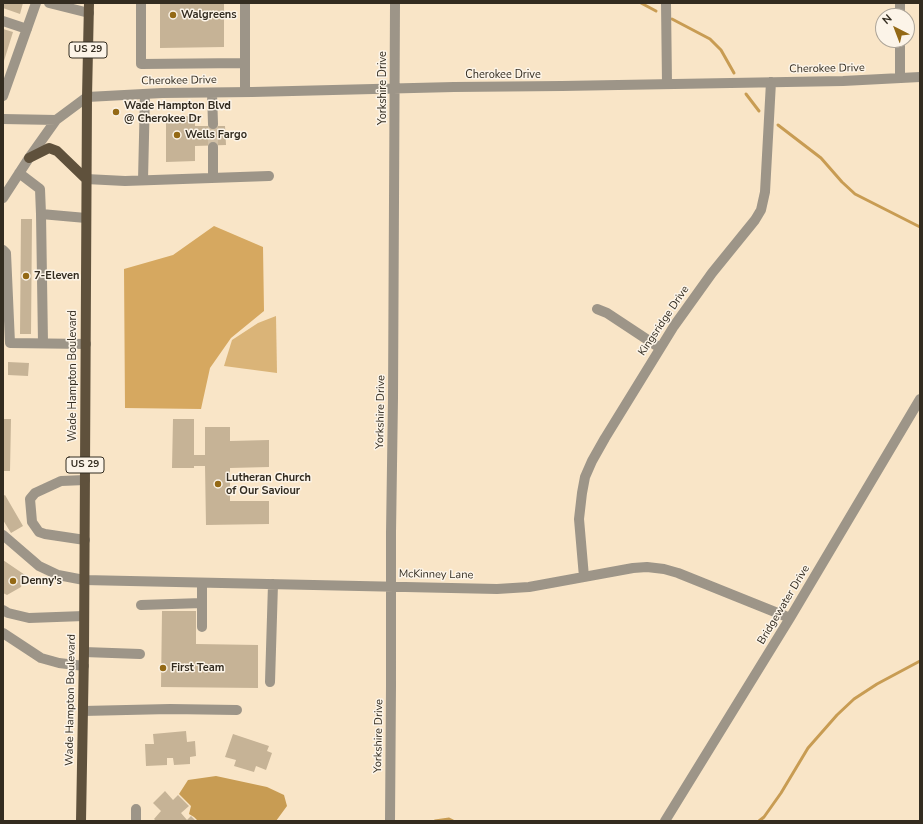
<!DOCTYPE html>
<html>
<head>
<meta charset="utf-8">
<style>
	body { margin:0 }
	#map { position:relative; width:923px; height:824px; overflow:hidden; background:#f9e5c7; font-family:"Nunito Sans",sans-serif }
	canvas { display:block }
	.frame { position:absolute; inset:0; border:4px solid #332c20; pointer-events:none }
	.north { position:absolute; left:875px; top:8px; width:40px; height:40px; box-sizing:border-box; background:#fcf4e8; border:1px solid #aca498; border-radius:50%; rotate:318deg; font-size:11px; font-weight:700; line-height:16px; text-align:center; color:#332c20 }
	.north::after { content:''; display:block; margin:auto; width:14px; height:18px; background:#946915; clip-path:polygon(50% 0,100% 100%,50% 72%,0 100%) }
</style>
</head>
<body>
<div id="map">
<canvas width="923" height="824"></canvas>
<div class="frame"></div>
<div class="north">N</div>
</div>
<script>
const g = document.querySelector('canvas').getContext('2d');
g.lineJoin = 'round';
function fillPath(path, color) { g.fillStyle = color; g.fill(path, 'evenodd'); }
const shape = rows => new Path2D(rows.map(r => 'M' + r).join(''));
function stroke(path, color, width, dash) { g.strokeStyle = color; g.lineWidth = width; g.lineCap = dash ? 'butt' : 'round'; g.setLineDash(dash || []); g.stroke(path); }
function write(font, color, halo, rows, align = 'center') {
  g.font = font + ' "Nunito Sans",sans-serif'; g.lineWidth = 3; g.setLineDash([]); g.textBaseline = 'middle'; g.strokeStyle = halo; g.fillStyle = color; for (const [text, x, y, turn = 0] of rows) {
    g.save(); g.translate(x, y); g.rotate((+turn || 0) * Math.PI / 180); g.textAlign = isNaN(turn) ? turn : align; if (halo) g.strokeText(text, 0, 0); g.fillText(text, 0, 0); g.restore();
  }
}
const green = shape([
	[276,316,277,373,224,366,232,340,258,323]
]);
const forest = shape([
	[214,226,263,247,264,311,231,338,210,368,201,409,125,408,124,269,173,255]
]);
const water = shape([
	[216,776,267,787,284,795,287,806,276,821,198,821,194,817,189,814,191,806,179,794,188,780]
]);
const stream = shape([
	[641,3,656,11],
	[672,19,710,39,721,50,734,73],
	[746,94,759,111],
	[778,125,821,158,842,182,855,194,920,227],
	[435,821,449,819,453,821],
	[759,821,764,817,781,793,808,748,837,715,854,699,877,684,920,661]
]);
const building = shape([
	[3,3,23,3,20,14,3,8],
	[160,3,224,3,224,47,160,48],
	[3,29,13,32,3,64],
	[195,116,195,126,225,126,226,145,195,146,195,161,166,162,166,117],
	[21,219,32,219,31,334,20,334],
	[8,362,29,363,28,376,8,375],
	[3,419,11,419,10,471,3,471],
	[173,419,194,419,194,455,205,455,205,427,230,427,230,441,269,440,269,467,230,468,230,501,269,501,269,524,206,525,205,466,194,466,194,468,172,468],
	[5,495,23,526,11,533,3,520,3,496],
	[3,560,25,575,21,587,7,595,3,593],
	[162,611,196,611,196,644,258,645,258,688,161,687],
	[186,731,187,742,195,741,196,756,190,757,190,764,174,765,173,758,167,758,167,765,146,766,145,744,154,744,153,734],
	[233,734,269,746,267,751,272,753,266,770,256,766,254,772,234,766,236,760,225,757],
	[165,791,173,800,178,795,189,806,181,813,187,820,191,816,196,821,156,821,154,819,161,811,153,803]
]);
const minorTunnel = shape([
	[213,147,213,124]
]);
const minor = shape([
	[49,3,89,13],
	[141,3,141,64,245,63],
	[666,3,667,84],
	[900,16,900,3],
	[3,21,27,29],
	[900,78,900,40],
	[245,92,245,3],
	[212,93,213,124],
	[3,96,36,3],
	[3,119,56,120],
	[213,147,213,178],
	[19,173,40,189,41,214,86,218],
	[86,179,125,181,269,176],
	[143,180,145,94],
	[3,198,29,158,56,120,87,97,162,93,252,92,454,87,562,86,843,81,920,77],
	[41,214,43,343],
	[3,250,6,253,10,343,86,344],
	[597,309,607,313,660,348],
	[3,535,39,566,58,575,84,580,497,589,529,587,633,568,647,567,664,569,678,573,790,618],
	[85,540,45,534,39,532,32,522,30,499,35,493,61,481,85,480],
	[584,577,579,519,582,493,585,477,592,461,605,438,674,326,712,273,755,220,761,210,765,192,771,82],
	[202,583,202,627],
	[141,605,202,603],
	[3,610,8,613,29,618,84,616],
	[3,633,41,658,59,663,84,666],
	[84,652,140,654],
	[270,682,273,584],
	[83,711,170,709,237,710],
	[136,821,136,809],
	[390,821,391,686,391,533,393,398,395,3],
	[665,821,790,618,920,399]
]);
const major = shape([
	[29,158,49,148,57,151,86,179],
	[81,821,84,652,87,97,89,3]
]);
const markers = [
	[173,15,4,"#946915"],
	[116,112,4,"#946915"],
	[177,135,4,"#946915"],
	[26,276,4,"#946915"],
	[218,484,4,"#946915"],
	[13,581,4,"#946915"],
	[163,668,4,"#946915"]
];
const shields = [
	[88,50,38],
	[85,465,38]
];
const shieldNames = [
	["US 29",88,50],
	["US 29",85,465]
];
const poiNames = [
	["Walgreens",181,15],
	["Wade Hampton Blvd",124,106],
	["@ Cherokee Dr",124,119],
	["Wells Fargo",185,135],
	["7-Eleven",34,276],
	["Lutheran Church",226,478],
	["of Our Saviour",226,491],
	["Denny's",21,581],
	["First Team",171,668]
];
const streetNames = [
	["Cherokee Drive",827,69,-1],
	["Cherokee Drive",503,75],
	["Cherokee Drive",179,81,-1],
	["Yorkshire Drive",383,88,-90],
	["Kingsridge Drive",664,321,-56],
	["Wade Hampton Boulevard",73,376,-90],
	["Yorkshire Drive",381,412,-89],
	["McKinney Lane",436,575,1],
	["Bridgewater Drive",784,605,-59],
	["Wade Hampton Boulevard",71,700,-89],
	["Yorkshire Drive",379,736,-89]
];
fillPath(green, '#dab478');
fillPath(forest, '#d6a860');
fillPath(water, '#c89c53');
stroke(stream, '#c89c53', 3);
fillPath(building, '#c6b396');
stroke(minorTunnel, '#d1c0a6', 10, [10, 5]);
stroke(minor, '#9d9588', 10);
stroke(major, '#5f513c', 10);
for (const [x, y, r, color] of markers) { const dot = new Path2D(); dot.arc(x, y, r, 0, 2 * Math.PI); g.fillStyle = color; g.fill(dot); stroke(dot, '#fcf4e8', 1.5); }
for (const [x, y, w] of shields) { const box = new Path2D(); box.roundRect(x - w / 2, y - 8, w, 16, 3); g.fillStyle = '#fcf4e8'; g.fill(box); stroke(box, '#332c20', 1); }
write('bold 10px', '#332c20', null, shieldNames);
write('bold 11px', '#332c20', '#fcf4e8', poiNames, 'left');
write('11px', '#332c20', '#fcf4e8', streetNames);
</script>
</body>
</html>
